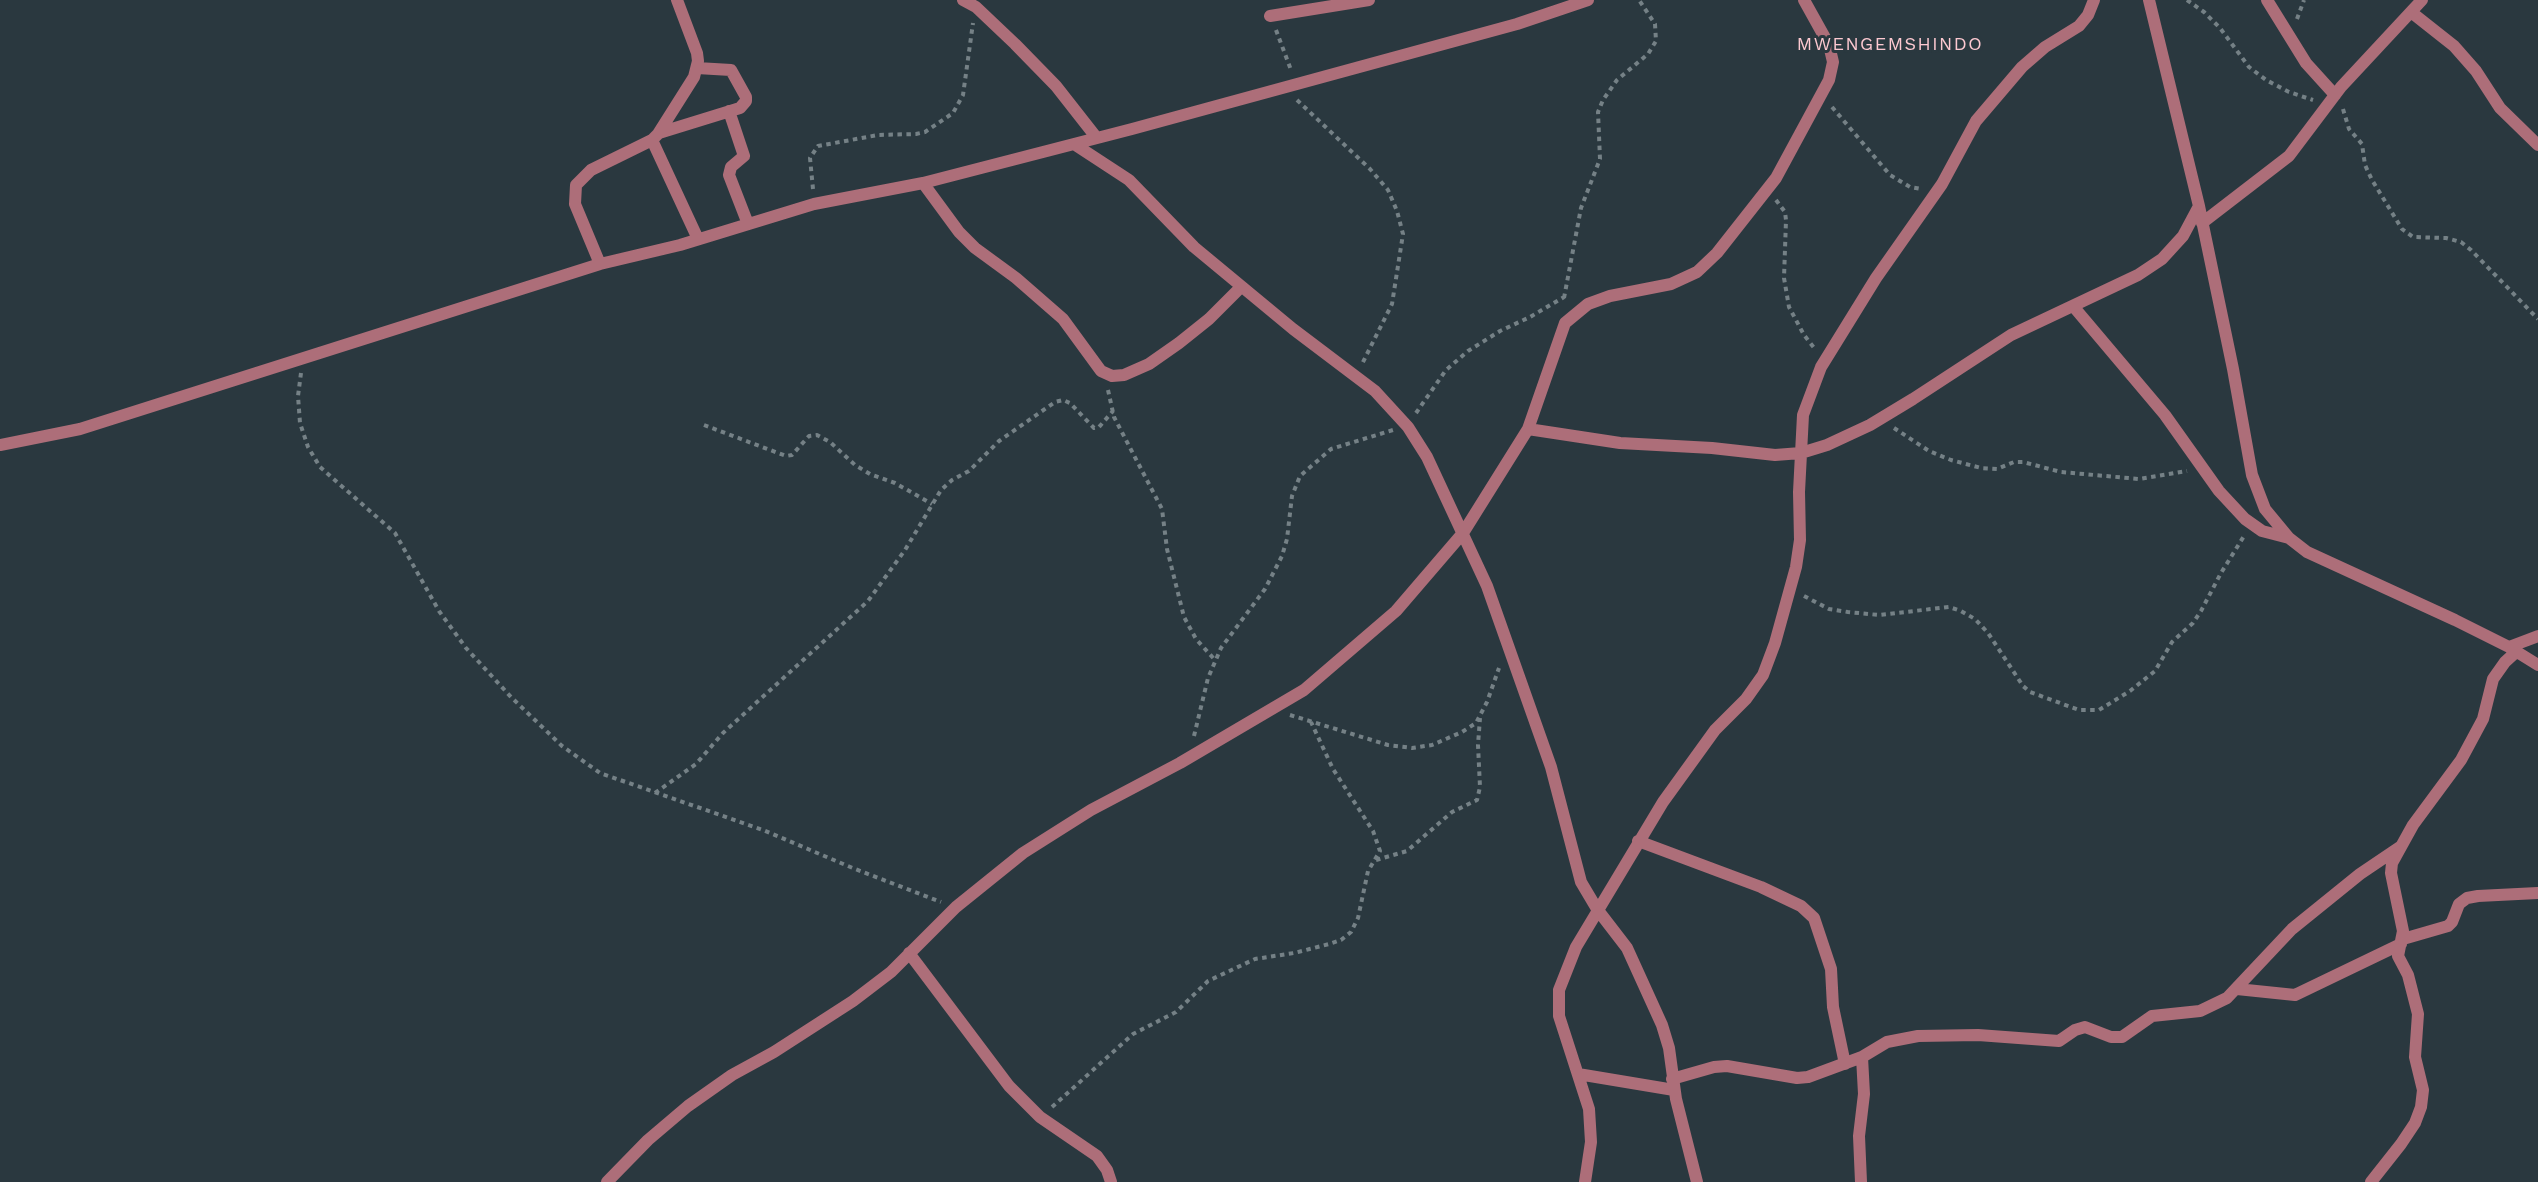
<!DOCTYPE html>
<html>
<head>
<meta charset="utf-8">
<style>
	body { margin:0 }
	canvas { display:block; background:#2a383f }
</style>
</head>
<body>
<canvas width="2538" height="1182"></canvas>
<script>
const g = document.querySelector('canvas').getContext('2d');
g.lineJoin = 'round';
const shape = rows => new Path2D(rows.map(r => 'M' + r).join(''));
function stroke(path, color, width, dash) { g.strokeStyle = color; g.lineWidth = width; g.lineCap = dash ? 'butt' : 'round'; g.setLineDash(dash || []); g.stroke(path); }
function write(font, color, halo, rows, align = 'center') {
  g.font = font + ' "Work Sans",sans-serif'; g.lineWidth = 6; g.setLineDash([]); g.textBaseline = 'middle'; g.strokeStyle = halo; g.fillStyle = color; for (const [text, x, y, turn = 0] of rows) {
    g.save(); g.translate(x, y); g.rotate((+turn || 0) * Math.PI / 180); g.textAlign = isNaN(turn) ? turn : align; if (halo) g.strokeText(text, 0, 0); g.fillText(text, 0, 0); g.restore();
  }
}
const path = shape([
	[2187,0,2204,12,2220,28,2249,67,2266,80,2289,92,2313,100],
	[2297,19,2304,0],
	[1276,30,1291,70],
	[1297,100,1370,169,1388,190,1397,211,1403,234,1392,304,1362,364],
	[1832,107,1890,175,1910,187,1921,189],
	[2343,109,2349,129,2362,144,2365,165,2372,180,2402,229,2413,237,2446,238,2461,242,2471,250,2538,319],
	[813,189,810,158,818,146,878,135,916,134,925,132,953,113,963,95,973,23],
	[1776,200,1785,212,1786,220,1784,278,1789,307,1804,335,1815,349],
	[1564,298,1581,208,1600,159,1598,112,1603,100,1617,80,1648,54,1656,41,1655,24,1639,0],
	[301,373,298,396,300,423,308,447,320,467,395,533,439,611,466,648,511,697,562,746,600,773,763,830,855,869,941,902],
	[1108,390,1114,417,1162,509,1167,549,1184,617,1196,639,1215,660],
	[1416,413,1446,370,1468,351,1500,331,1530,317,1564,297],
	[704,425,786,456,792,455,809,436,817,435,830,442,855,465,870,474,895,483,932,504],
	[1894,428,1929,451,1951,460,1981,468,1997,469,2014,462,2023,462,2061,472,2139,479,2187,471],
	[1804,596,1829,609,1848,612,1879,615,1949,607,1961,611,1975,619,1988,633,2023,686,2030,692,2079,710,2099,710,2130,691,2155,671,2172,642,2193,623,2201,611,2221,573,2244,536],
	[1290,715,1388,745,1412,748,1432,745,1462,732,1476,723,1487,702,1499,668],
	[1194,736,1208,678,1221,648,1265,589,1282,556,1287,539,1292,496,1300,476,1331,449,1393,430],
	[655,793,696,764,723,733,868,601,905,550,941,490,952,480,969,471,999,441,1055,402,1063,400,1070,403,1094,428,1099,427,1113,411],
	[1376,860,1407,851,1452,812,1477,800,1480,787,1478,745,1480,718],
	[1052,1107,1133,1034,1176,1012,1208,981,1255,959,1294,953,1329,944,1341,940,1351,932,1358,918,1368,871,1380,851,1373,831,1333,769,1311,722]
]);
const minor = shape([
	[963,0,976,7,1015,44,1056,86,1096,137],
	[2149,0,2199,206,2233,369,2252,475,2265,509,2289,538,2307,552,2455,620,2509,647,2538,665],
	[2267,0,2306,63,2335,95],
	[2411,12,2454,46,2476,71,2500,108,2538,145],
	[1270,16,1369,0],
	[729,111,744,156,731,167,729,175,748,224],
	[659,133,740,108,746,101,746,97,731,70,697,68],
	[652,140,698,239],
	[1074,144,1129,180,1194,247,1293,329,1375,391,1408,427,1427,457,1487,586,1551,767,1581,882,1597,909,1627,948,1662,1025,1669,1048,1676,1099,1697,1182],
	[923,183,959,232,975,248,1016,278,1063,319,1101,371,1112,376,1124,375,1149,364,1179,343,1209,319,1241,287],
	[2202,223,2289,156,2341,87,2422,0],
	[600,264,575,204,576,185,591,170,652,140,658,134,694,77,698,61,697,53,677,0],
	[2073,306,2165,415,2219,491,2245,519,2262,531,2289,538],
	[1528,429,1620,443,1712,448,1775,455,1801,453,1827,445,1870,425,1913,399,2011,335,2138,275,2162,259,2183,236,2199,206],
	[0,445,80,429,600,264,680,245,814,204,923,183,1132,129,1517,24,1588,0],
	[2509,647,2538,636],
	[1638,841,1761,887,1801,906,1814,918,1831,969,1833,1007,1845,1064],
	[2403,939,2448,926,2452,922,2459,904,2467,898,2478,896,2538,893],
	[909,953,1009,1086,1040,1117,1097,1156,1107,1170,1111,1182],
	[2237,989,2295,995,2401,944],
	[1578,1074,1674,1090],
	[1672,1079,1714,1067,1727,1066,1797,1078,1808,1077,1862,1057,1887,1042,1918,1036,1978,1035,2059,1041,2075,1030,2085,1027,2111,1037,2122,1037,2152,1016,2200,1011,2227,998,2292,929,2360,874,2400,847],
	[607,1182,648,1140,688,1106,732,1075,774,1052,853,1001,891,972,956,907,1023,853,1091,810,1180,763,1304,690,1396,611,1463,533,1528,429,1565,323,1588,304,1610,296,1671,284,1697,272,1717,253,1776,178,1829,80,1833,62,1829,45,1804,0],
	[1585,1182,1591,1142,1589,1109,1559,1016,1559,990,1576,947,1663,802,1715,730,1746,699,1763,675,1775,643,1796,567,1800,540,1799,492,1803,415,1821,367,1876,278,1942,184,1976,121,2022,67,2045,47,2079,26,2088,15,2094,0],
	[1861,1182,1859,1136,1864,1094,1862,1057],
	[2371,1182,2401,1144,2415,1123,2421,1107,2423,1090,2415,1057,2418,1014,2408,975,2398,956,2403,931,2391,873,2392,863,2413,825,2461,760,2483,719,2493,679,2505,662,2516,652]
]);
const quarterNames = [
	["MWENGEMSHINDO",1890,45]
];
stroke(path, '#758186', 4, [4.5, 4.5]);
stroke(minor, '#ad6e79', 12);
g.letterSpacing = '1.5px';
write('18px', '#fdc9d1', '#2a383f', quarterNames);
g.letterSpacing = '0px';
</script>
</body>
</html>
